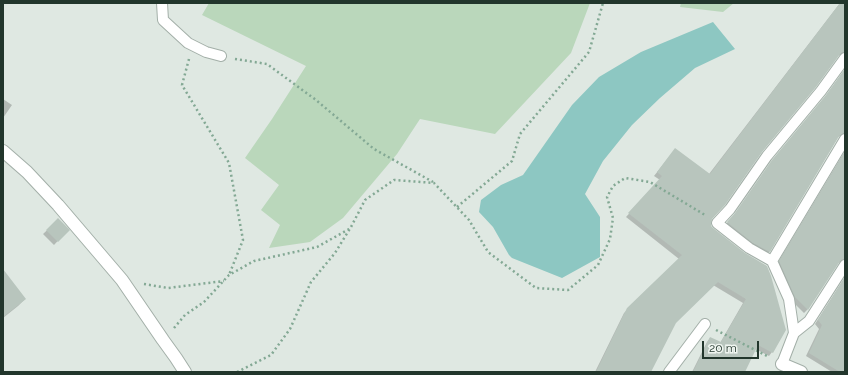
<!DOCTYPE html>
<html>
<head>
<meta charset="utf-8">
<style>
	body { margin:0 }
	#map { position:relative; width:848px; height:375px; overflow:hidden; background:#dfe8e2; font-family:Raleway,sans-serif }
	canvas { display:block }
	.frame { position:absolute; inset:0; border:4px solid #22362c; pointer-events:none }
	.scale { position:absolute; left:702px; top:341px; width:57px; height:18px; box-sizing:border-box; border:2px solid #22362c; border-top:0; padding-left:5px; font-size:12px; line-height:14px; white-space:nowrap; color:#22362c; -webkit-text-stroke:3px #eff5f0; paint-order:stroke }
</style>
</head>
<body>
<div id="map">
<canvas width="848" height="375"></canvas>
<div class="frame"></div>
<div class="scale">20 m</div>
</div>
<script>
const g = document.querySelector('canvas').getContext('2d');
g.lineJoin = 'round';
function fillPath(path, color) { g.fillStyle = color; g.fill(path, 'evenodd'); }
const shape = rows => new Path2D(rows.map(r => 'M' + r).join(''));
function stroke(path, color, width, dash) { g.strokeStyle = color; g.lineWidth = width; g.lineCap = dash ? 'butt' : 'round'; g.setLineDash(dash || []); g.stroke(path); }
const green = shape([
	[209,3,590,3,571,53,495,134,420,119,397,154,343,218,310,242,269,248,280,225,261,210,279,185,245,158,272,119,306,66,202,15],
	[681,3,734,3,723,12,680,7]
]);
const water = shape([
	[713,22,735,49,695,68,660,98,632,125,603,161,585,194,600,217,600,257,562,278,512,258,509,255,493,227,479,212,481,200,501,185,523,175,572,105,599,77,641,52]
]);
const shadow = shape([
	[840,3,845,3,845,56,838,55,761,151,710,221,710,225,772,352,769,356,755,349,744,372,692,372,707,342,710,338,720,343,743,303,713,285,675,323,650,372,595,372,624,313,679,259,626,217,660,180,654,176,672,153,709,174],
	[845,69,845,137,840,136,838,137,769,252,765,255,724,226,732,218,823,100],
	[3,99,12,105,3,118],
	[845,151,845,263,841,262,838,263,807,310,804,313,792,301,776,266],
	[58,220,68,230,54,245,43,234],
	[845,277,845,372,832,372,806,356,819,329,815,324],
	[3,284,25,299,18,306,3,318]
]);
const building = shape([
	[840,3,845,3,845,52,842,52,840,54,816,87,762,152,725,205,712,219,711,222,711,226,713,228,745,253,767,266,771,276,786,330,773,353,758,345,745,372,693,372,710,337,721,342,746,299,718,282,676,323,651,372,596,372,627,308,682,255,628,213,662,176,657,172,675,148,710,174],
	[845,69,845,133,842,134,839,136,770,252,753,243,727,222,735,213,772,160,826,95],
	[845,152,845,259,842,259,840,261,808,310,795,297,779,261],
	[58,218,70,230,58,242,46,230],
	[3,269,26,299,3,317],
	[845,277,845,372,840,372,809,353,822,325,818,320]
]);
const path = shape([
	[189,59,182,85,229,163,243,240,229,275],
	[235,59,267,64,316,100,374,149,433,182],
	[457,207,512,161,520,134,589,52,603,3],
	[144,284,168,288,224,281],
	[174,328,185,315,204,302,229,275,254,261,317,247,351,228],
	[716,330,769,357],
	[237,372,271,355,290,329,311,282,335,253,351,227,365,200,394,180,434,183,469,220,488,252,536,288,568,290,598,265,610,239,613,218,607,197,613,186,625,178,650,182,705,215]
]);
const service = shape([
	[162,3,163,20,188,43,206,52,221,56],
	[772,261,845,139],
	[794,333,809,321,845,265],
	[782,364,794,333,789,299,772,261,749,248,717,223,730,209,767,156,821,91,845,58],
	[669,372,705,324]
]);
const minor = shape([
	[3,151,27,172,58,205,122,280,163,340,176,358,185,372],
	[782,364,801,372]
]);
fillPath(green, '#bad7bb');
fillPath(water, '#8dc7c2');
fillPath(shadow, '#0003');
fillPath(building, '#b8c5bd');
stroke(service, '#a3afa8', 12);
stroke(minor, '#a3afa8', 14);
stroke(path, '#83a894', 2.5, [2, 3]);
stroke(service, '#fff', 10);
stroke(minor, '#fff', 12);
</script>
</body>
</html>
